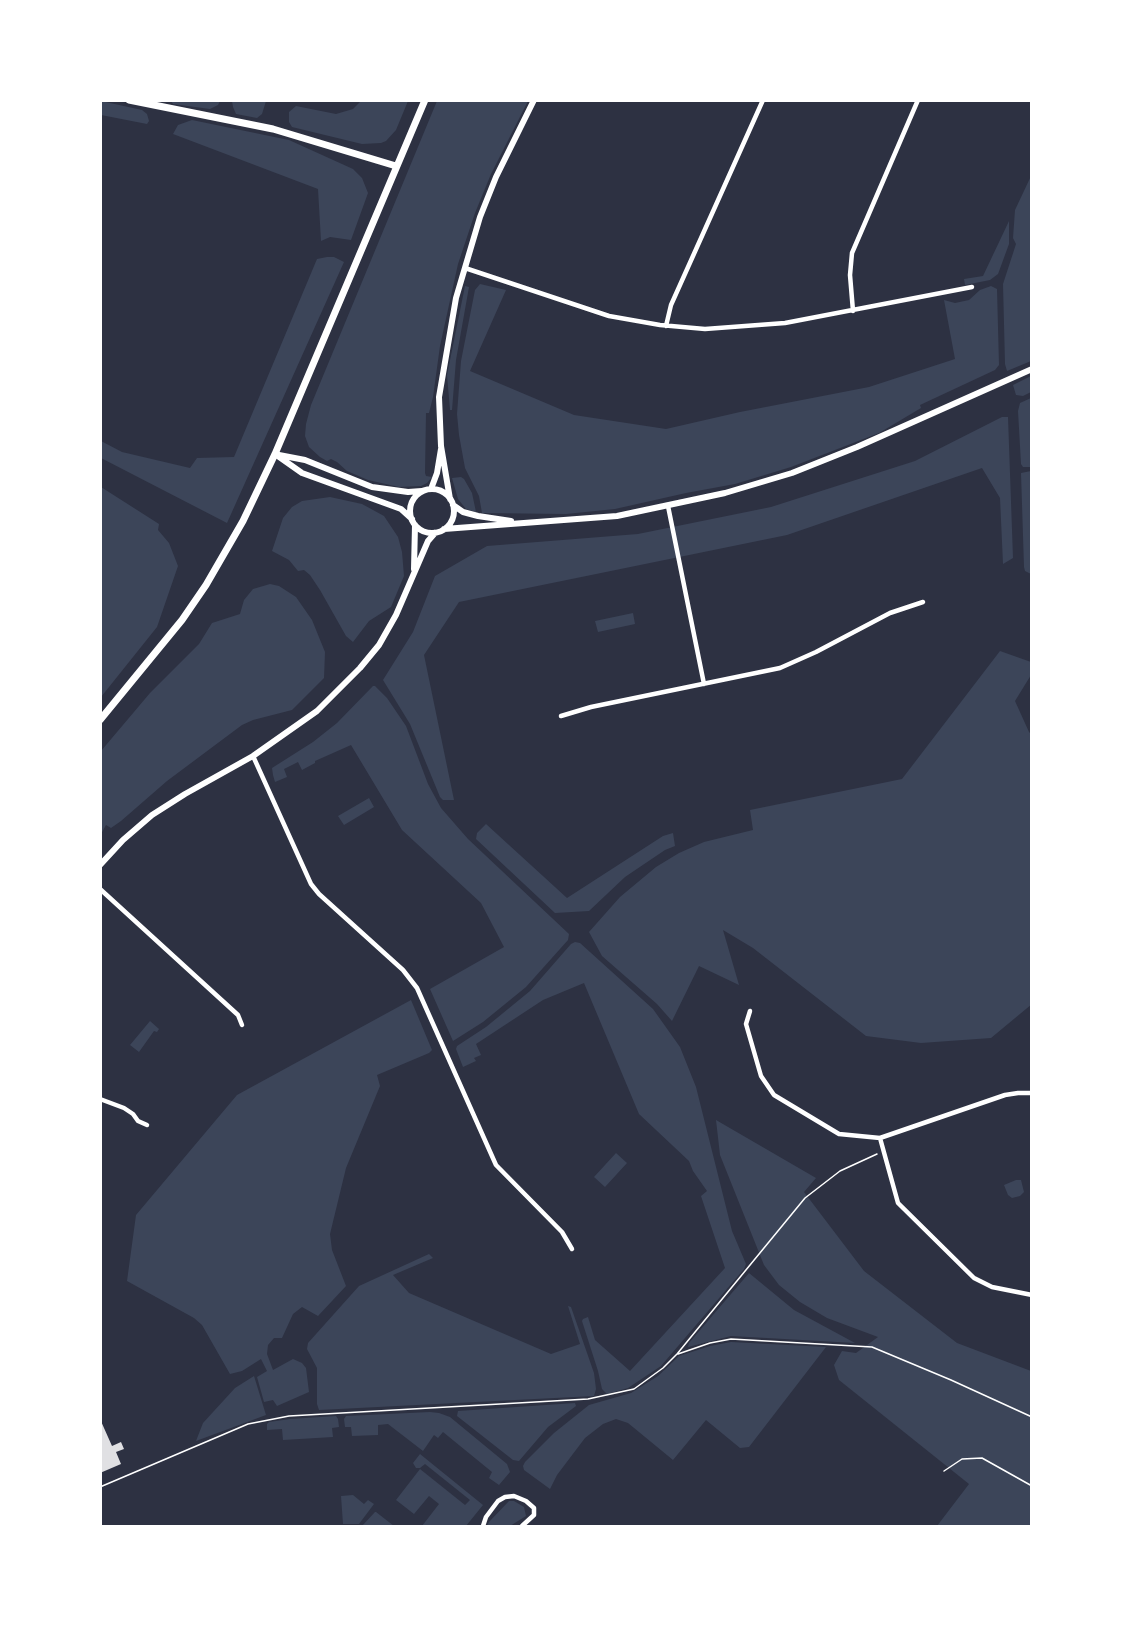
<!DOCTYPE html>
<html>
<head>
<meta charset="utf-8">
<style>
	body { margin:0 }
	#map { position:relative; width:1132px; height:1627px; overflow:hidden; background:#2d3142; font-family:"Space Grotesk",sans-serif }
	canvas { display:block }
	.frame { position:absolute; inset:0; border:102px solid #fff; pointer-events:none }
</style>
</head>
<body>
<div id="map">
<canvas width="1132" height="1627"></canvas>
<div class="frame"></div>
</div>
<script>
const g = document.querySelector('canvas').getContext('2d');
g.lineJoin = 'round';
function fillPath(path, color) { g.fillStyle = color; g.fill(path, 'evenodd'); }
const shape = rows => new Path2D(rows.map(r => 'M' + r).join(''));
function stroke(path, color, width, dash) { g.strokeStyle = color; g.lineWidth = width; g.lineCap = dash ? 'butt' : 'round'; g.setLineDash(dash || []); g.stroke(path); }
const green = shape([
	[101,101,142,110,147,114,149,121,147,124,101,115],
	[171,101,171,100,220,101,218,105,210,109,173,104],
	[232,101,232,100,266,101,262,114,257,118,236,114,233,107],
	[361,101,408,101,396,130,386,141,381,143,362,144,292,127,289,122,289,112,296,106,336,114,353,109],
	[437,101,528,101,491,174,475,213,458,264,440,346,433,397,429,413,426,413,425,473,426,476,432,477,427,483,421,486,399,487,368,480,347,471,337,462,331,459,327,461,320,457,309,447,305,436,306,424,311,405],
	[192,120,289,140,353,169,362,178,368,193,351,240,330,237,321,241,318,189,173,134,178,125],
	[1031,176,1031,361,1007,371,1005,364,1003,284,1016,244,1013,238,1015,210],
	[1009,221,1009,244,998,274,990,280,965,285,964,279,983,276],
	[327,257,334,257,344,262,227,523,101,458,101,441,122,452,190,468,197,458,234,457,317,259],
	[480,284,506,290,470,371,574,415,666,429,740,412,869,387,955,359,944,300,955,303,969,300,980,290,991,286,997,289,999,365,995,370,920,405,921,408,879,433,791,467,735,484,686,493,615,509,566,514,482,513,479,496,465,468,459,435,457,414,461,361,475,290],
	[465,286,469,287,456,360,452,410,450,410,447,375],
	[1031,376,1031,392,1023,396,1016,395,1013,385],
	[1031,398,1031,467,1023,467,1021,464,1018,411,1020,403],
	[1002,417,1008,417,1013,558,1003,564,1000,498,982,468,787,535,459,602,424,655,454,800,443,800,440,797,410,724,383,680,413,632,435,576,487,546,638,534,771,507,915,461],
	[1031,471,1032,574,1031,574,1025,571,1024,567,1021,473],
	[461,477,464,479,472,493,476,512,466,509,458,499,452,478],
	[101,487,159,524,158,530,169,543,178,566,157,627,101,697],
	[330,497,362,504,384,516,398,537,402,552,404,576,391,607,369,621,353,642,346,636,320,590,310,575,304,570,298,571,289,560,272,551,283,518,292,507,302,501],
	[270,584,279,586,296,597,312,620,325,652,324,678,292,710,253,720,242,725,167,781,121,821,111,828,106,825,101,834,101,751,150,693,199,644,212,623,240,614,244,600,253,589],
	[633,613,635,624,598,632,595,621],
	[1000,651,1031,662,1031,675,1015,701,1029,732,1031,734,1032,1004,991,1038,921,1043,866,1036,753,948,723,930,739,985,699,966,672,1021,657,1004,602,956,589,932,620,897,656,867,679,853,704,842,753,830,750,810,902,779],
	[373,686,375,686,387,698,406,726,428,784,441,808,468,839,569,934,568,940,526,987,483,1022,453,1041,430,989,504,947,481,903,402,830,351,745,315,761,315,763,302,770,298,762,284,769,287,777,275,782,273,775,272,768,313,742,337,723],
	[369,798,374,807,344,825,338,816],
	[486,824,567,898,663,836,673,833,675,846,665,850,625,877,589,911,555,913,476,839,477,833],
	[575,942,580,943,653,1009,680,1047,696,1087,732,1231,746,1264,744,1269,661,1366,628,1388,607,1394,602,1389,598,1371,582,1321,583,1319,588,1317,595,1340,630,1371,725,1268,701,1196,707,1191,693,1171,689,1161,639,1114,584,983,543,1000,476,1044,481,1055,474,1058,476,1061,463,1067,456,1049,457,1046,486,1027,530,991,571,944],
	[411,1000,432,1050,429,1053,377,1075,380,1086,346,1168,330,1234,332,1250,346,1286,318,1316,302,1307,293,1314,282,1338,274,1338,268,1345,267,1354,273,1370,293,1359,302,1363,306,1368,309,1392,277,1406,273,1400,264,1402,257,1377,267,1371,261,1359,242,1371,230,1374,202,1325,194,1318,127,1281,136,1215,237,1095],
	[150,1021,159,1029,157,1032,154,1031,139,1052,130,1045],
	[716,1120,816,1178,804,1192,864,1271,957,1343,1031,1371,1031,1526,937,1526,969,1484,839,1380,834,1365,842,1351,856,1353,878,1337,827,1318,800,1302,779,1285,764,1265,720,1155],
	[616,1153,627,1163,605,1187,594,1177],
	[1016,1180,1021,1180,1024,1192,1020,1196,1012,1198,1008,1195,1004,1185],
	[429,1254,433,1258,393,1275,409,1293,551,1354,580,1344,568,1306,571,1307,594,1373,596,1389,594,1396,319,1410,317,1404,317,1368,307,1349,308,1343,359,1286],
	[749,1273,794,1310,855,1343,731,1336,688,1347,689,1343],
	[731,1342,826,1347,749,1447,740,1448,706,1420,673,1460,628,1423,616,1419,603,1424,585,1438,557,1475,550,1489,524,1470,523,1466,525,1462,554,1433,589,1405,631,1393,658,1376,679,1356,710,1346],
	[254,1376,266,1415,196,1441,203,1423,235,1388],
	[575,1403,576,1406,548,1427,519,1461,513,1460,457,1416,458,1411],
	[430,1412,439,1413,450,1417,507,1464,510,1472,499,1485,489,1478,492,1472,443,1432,438,1438,434,1435,423,1451,388,1424,378,1425,378,1435,352,1436,351,1427,345,1427,344,1419,346,1416],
	[336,1416,338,1419,339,1427,332,1428,333,1437,283,1440,282,1429,267,1430,267,1424,269,1422,290,1419],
	[420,1454,483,1505,466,1526,422,1526,439,1504,429,1496,414,1514,396,1500,420,1469,465,1505,470,1500,425,1464,420,1468,416,1468,413,1463],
	[353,1495,364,1504,368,1500,374,1504,359,1524,343,1524,341,1496],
	[509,1501,514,1501,524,1507,526,1516,510,1526,487,1526,489,1522],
	[375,1512,376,1512,394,1526,362,1526]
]);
const building = shape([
	[100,1419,112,1446,121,1442,124,1449,116,1452,121,1464,100,1473]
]);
const path = shape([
	[678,1354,710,1343,731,1339,872,1347,951,1380,1032,1417],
	[944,1471,962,1459,982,1458,1032,1486],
	[100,1487,248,1424,289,1416,588,1399,634,1389,663,1368,677,1354,805,1198,840,1171,877,1154]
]);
const minor = shape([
	[465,268,609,316,660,325,705,329,785,323,972,287],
	[853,311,850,275,852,253,918,100],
	[666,326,671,305,763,100],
	[668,506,704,684],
	[561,716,591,707,780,668,816,652,890,613,923,602],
	[253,756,311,884,319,894,403,970,417,988,496,1165,562,1232,572,1249],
	[100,889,238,1015,242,1025],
	[750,1011,746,1024,761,1076,774,1095,839,1134,880,1138,1005,1095,1018,1093,1032,1093],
	[100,1099,124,1108,133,1114,138,1121,147,1125],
	[880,1138,898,1203,974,1278,992,1287,1032,1295],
	[483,1526,486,1517,498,1501,505,1497,514,1496,526,1501,534,1508,534,1515,522,1526]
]);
const tertiary = shape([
	[275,454,302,473,401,509,412,519],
	[279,455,305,460,372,487,408,492,422,491],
	[431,489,437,473,441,449],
	'410 511a22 22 0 1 1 44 0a22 22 0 1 1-44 0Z',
	[450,499,441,446,439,397,456,298,480,217,496,177,534,100],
	[453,505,463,512,478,516,511,521],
	[444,529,617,516,725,493,792,473,857,447,1032,369],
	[414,569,415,525],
	[100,865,123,840,152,815,185,794,253,756,317,711,360,668,379,645,396,615,428,541,435,533]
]);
const secondary = shape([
	[129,100,273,129,396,166],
	[100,720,182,620,206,585,243,521,275,454,425,100]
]);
fillPath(green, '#3c4559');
fillPath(building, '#e0e0e3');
stroke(path, '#fff', 1.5);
stroke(minor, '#fff', 4.5);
stroke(tertiary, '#fff', 6);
stroke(secondary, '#fff', 7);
</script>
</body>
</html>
